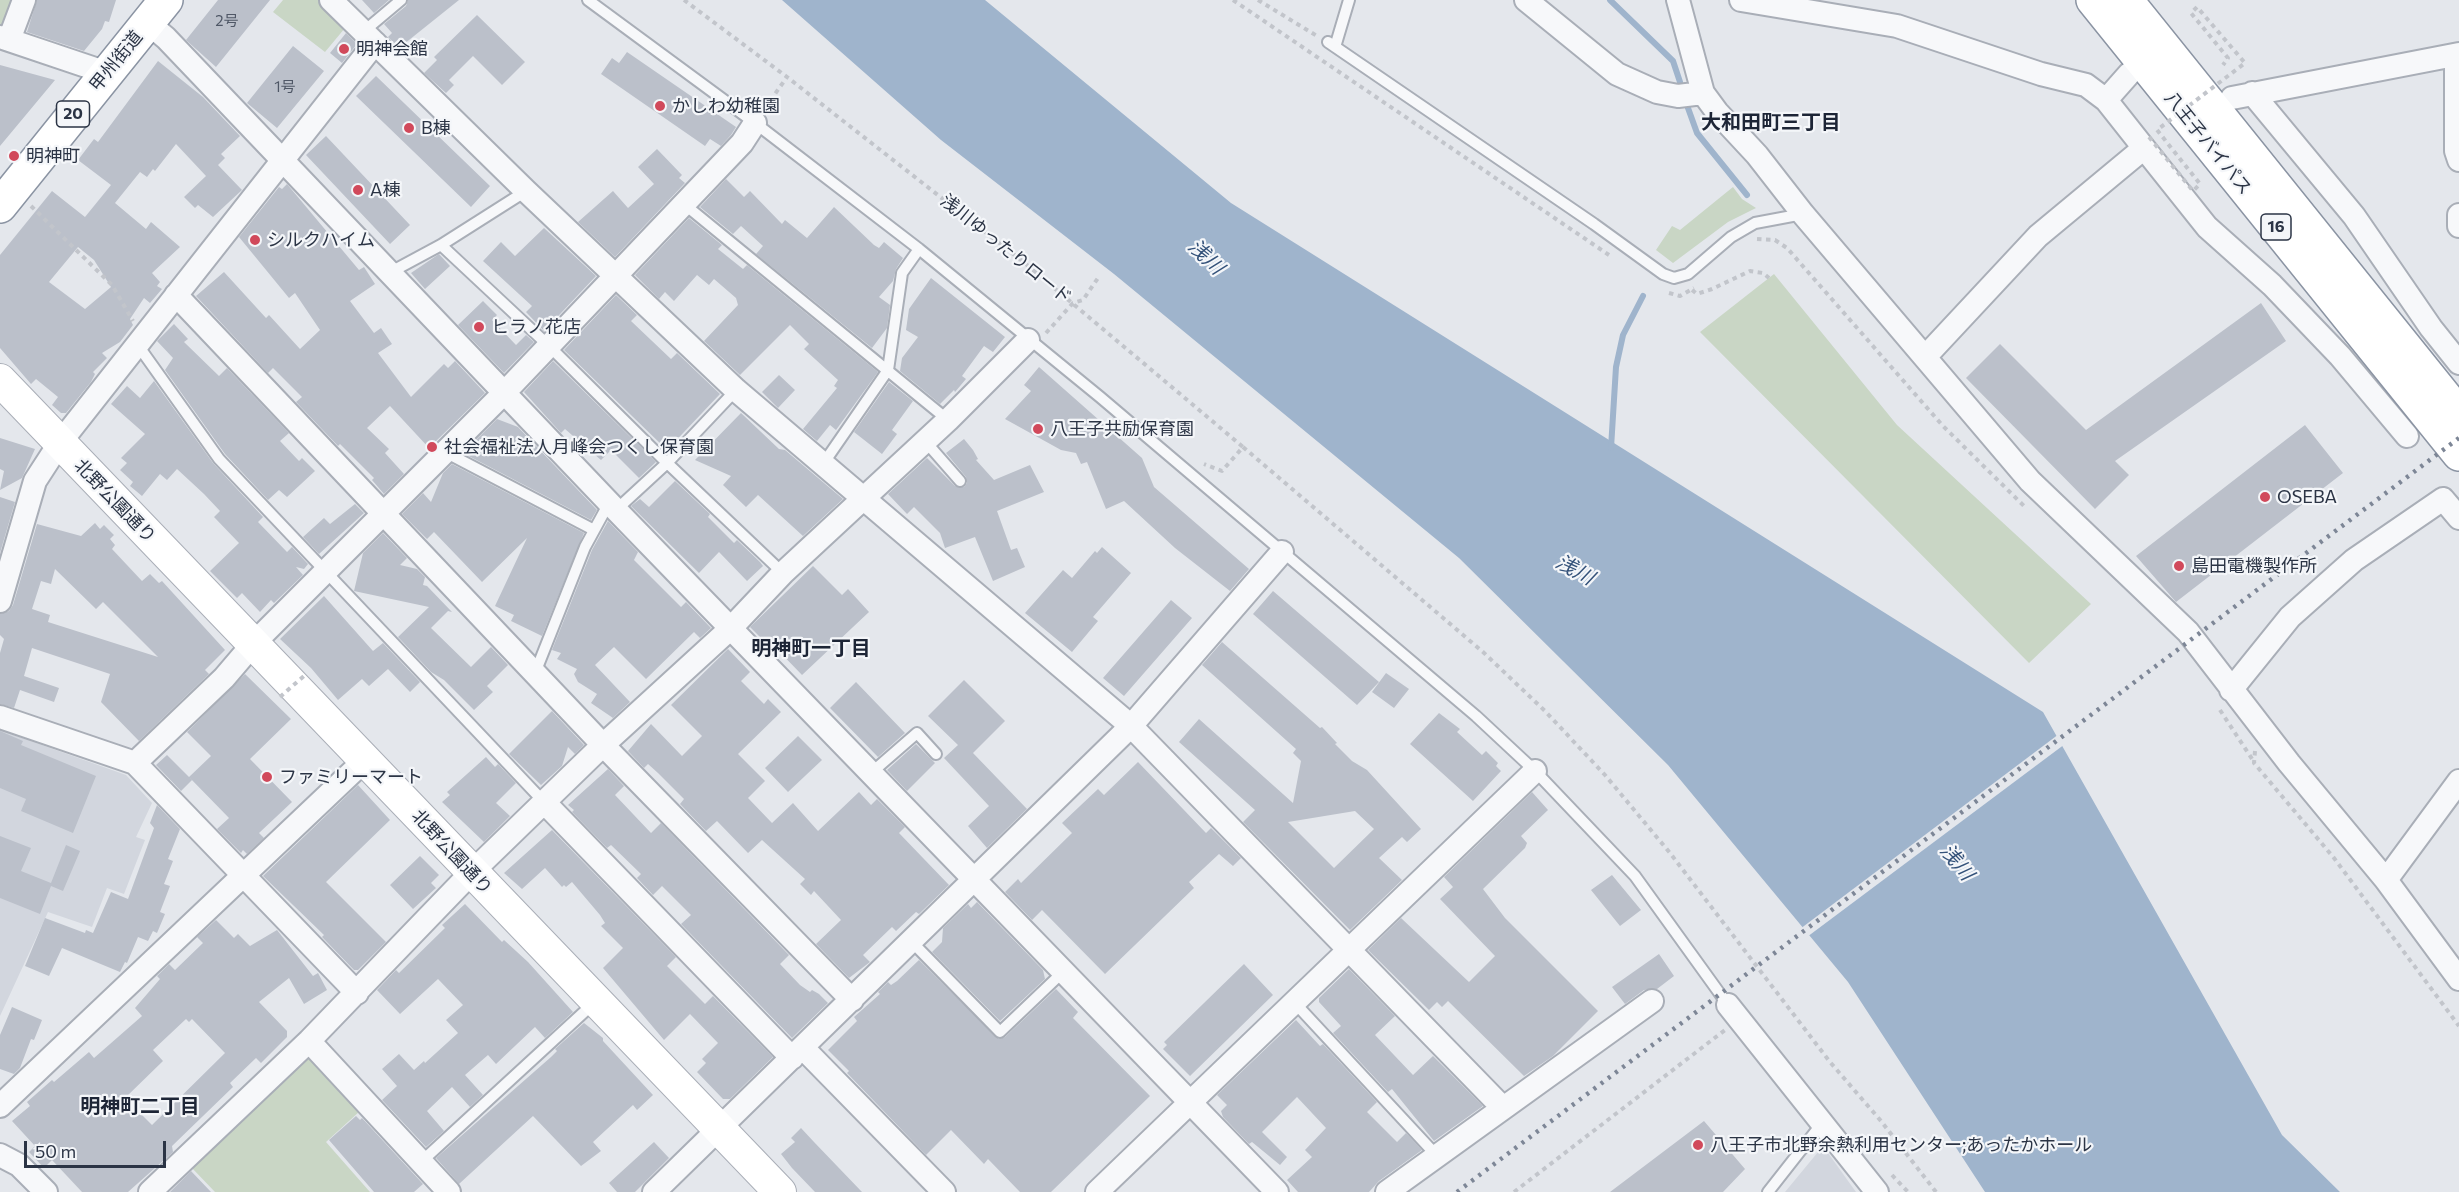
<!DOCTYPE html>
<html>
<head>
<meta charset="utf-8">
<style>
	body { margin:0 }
	#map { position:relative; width:2459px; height:1192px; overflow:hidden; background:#e4e7ec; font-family:Commissioner,sans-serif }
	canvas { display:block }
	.scale { position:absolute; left:24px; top:1141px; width:142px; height:27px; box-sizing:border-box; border:3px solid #2b3445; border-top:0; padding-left:8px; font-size:18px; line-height:21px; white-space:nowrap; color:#2b3445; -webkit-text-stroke:4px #f4f6f9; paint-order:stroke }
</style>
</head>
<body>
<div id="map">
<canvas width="2459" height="1192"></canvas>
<div class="scale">50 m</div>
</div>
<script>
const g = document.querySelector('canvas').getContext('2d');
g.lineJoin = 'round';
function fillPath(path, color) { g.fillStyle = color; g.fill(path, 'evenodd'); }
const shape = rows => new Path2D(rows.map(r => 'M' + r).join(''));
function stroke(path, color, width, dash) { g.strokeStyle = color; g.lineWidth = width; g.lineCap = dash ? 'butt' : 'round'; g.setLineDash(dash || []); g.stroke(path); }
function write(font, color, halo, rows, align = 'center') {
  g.font = font + ' Commissioner,"Noto Sans JP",sans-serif'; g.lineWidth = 4.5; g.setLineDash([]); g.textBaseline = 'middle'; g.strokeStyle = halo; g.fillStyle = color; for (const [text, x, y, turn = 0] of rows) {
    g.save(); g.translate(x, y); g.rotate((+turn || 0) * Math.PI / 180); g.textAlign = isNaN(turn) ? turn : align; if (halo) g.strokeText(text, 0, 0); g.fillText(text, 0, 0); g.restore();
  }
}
const built = shape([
	[0,730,126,775,152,803,136,837,145,840,124,894,107,888,92,927,48,912,0,1016],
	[1823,1146,1856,1192,1785,1192]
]);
const green = shape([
	[0,0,24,0,0,37],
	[283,0,318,0,345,28,325,52,273,12],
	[1733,187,1742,199,1756,208,1728,222,1673,263,1656,250,1672,226,1680,230],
	[1774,274,1897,425,2091,604,2029,663,1700,332],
	[303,1058,311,1058,360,1111,326,1142,370,1192,215,1192,191,1167]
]);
const water = shape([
	[782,0,985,0,1231,203,2043,712,2282,1135,2340,1192,1985,1192,1848,982,1668,765,1459,558,1114,274,941,140]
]);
const pier = shape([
	[2059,734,2065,744,1807,937,1800,929]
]);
const stream = shape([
	[1610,0,1673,61,1680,82],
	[1688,108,1697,133,1747,195],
	[1611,448,1616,367,1623,335,1643,296]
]);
const building = shape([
	[37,0,116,0,109,22,105,21,102,29,84,51,27,32],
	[218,0,270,0,216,67,186,40],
	[362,0,389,0,374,13],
	[408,0,459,0,399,48,388,37,392,33,384,24,406,6],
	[477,15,525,62,502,85,473,56,449,80,454,85,446,93,424,73,437,60,434,57],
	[346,33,357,44,342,63,330,53],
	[293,46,324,71,277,128,247,103],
	[627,52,736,127,731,135,721,146,710,139,705,146,601,74,612,58,619,63],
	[158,61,203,97,240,136,221,154,225,158,218,165,242,190,213,217,198,205,195,208,184,197,206,176,176,144,155,171,153,169,147,177,140,172,115,203,146,229,151,222,180,247,152,273,160,282,157,286,162,289,150,303,144,298,130,319,133,325,120,342,102,353,107,358,93,372,95,374,91,382,66,413,61,413,52,405,58,397,36,379,31,384,0,348,0,255,52,191,85,217,111,185,78,160,94,139,98,142],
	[78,247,94,260,111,287,85,309,49,282],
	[0,65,55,80,0,146],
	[376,76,490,186,471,207,356,96],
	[326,136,410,225,390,244,306,155],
	[657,149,682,175,679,178,685,183,615,257,578,222,613,191,628,208,654,184,638,167],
	[726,179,744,197,750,191,782,224,785,220,807,238,834,207,874,245,879,248,884,242,903,258,896,269,893,281,879,297,890,305,887,328,872,348,756,254,763,246,741,226,733,234,700,207],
	[287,184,359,270,364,267,375,284,350,301,374,333,381,328,392,344,378,353,411,397,444,364,448,368,455,361,485,393,429,448,390,406,367,428,389,449,385,453,404,474,384,494,372,480,374,478,340,444,338,446,296,402,302,397,273,368,268,373,196,296,224,272,266,318,269,315,300,349,320,330,295,293,289,298,239,237,279,187,282,189],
	[689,218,722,245,718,249,743,269,747,265,878,372,836,430,830,425,817,441,803,429,837,388,834,386,838,380,804,349,809,344,790,325,740,375,704,341,738,305,736,298,714,279,709,285,697,275,674,301,665,292,659,299,635,275],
	[544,228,596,276,544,331,526,312,532,306,483,261,501,242,515,256],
	[439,254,450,266,425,289,411,273],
	[931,278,1005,337,993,352,984,346,962,376,966,379,955,392,954,390,940,404,900,371,902,358,918,337,906,330,909,309],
	[616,295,637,315,631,321,671,359,677,353,720,394,667,450,564,350],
	[483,301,497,315,492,320,516,345,526,335,534,342,504,373,458,325],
	[2261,303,2286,341,2115,461,2129,475,2095,509,1966,378,2000,344,2086,430],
	[174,324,188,339,184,342,219,376,227,368,289,433,280,441,299,461,302,458,315,471,287,497,279,490,268,500,225,454,165,370,173,358,157,341],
	[553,361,656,462,639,478,611,450,601,460,565,429,561,433,524,392],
	[1039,367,1142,458,1154,487,1249,569,1230,591,1175,548,1124,501,1106,509,1087,462,1081,464,1076,453,1061,450,1005,419,1031,391,1024,385],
	[779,375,795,390,778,408,762,392],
	[154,381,213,463,263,517,258,522,287,552,292,547,308,564,304,569,296,567,303,575,274,603,271,600,260,612,242,593,237,598,210,571,239,543,214,517,220,511,204,494,177,469,167,480,160,474,142,496,130,486,133,482,120,470,127,463,121,458,145,434,111,404,127,386,140,398],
	[889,382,913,401,892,430,897,434,882,454,854,432],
	[741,413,779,449,785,450,843,499,803,536,758,495,746,507,723,485,731,476,695,460],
	[497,419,518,427,597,510,591,520,463,453],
	[2305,425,2343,473,2176,602,2136,556],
	[0,438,35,449,22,478,0,490,4,471,0,469],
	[964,439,973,450,978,459,976,460,994,480,1030,465,1044,492,997,511,1011,550,1017,548,1025,567,993,581,975,537,945,548,940,533,914,507,907,514,888,494,927,458,955,486,964,487,967,483,966,477,946,453],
	[452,464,584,533,542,636,511,621,514,615,495,606,527,538,482,582,434,532,427,539,402,514,423,493,431,502,443,473],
	[675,481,710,514,708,517,734,543,737,540,760,562,763,566,747,581,719,552,699,573,631,506,640,499,649,507],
	[0,497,15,502,0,553],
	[355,504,364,513,319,554,303,537,324,518,330,524],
	[608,521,638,552,634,560,681,607,686,602,711,628,700,638,694,632,646,679,614,647,595,665,630,702,613,718,591,703,597,694,578,682,574,674,577,669,557,659,561,653,552,650,592,550],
	[95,523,100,529,104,525,114,535,110,539,115,545,112,549,142,581,150,574,159,583,162,581,225,650,205,670,209,674,139,741,101,702,110,674,32,648,24,676,59,688,54,702,20,690,14,708,0,704,0,653,4,639,0,635,0,614,9,611,13,605,37,524,81,536],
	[55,569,96,609,103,602,158,657,48,622,50,615,32,609,41,581,51,584],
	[383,533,407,558,400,565,417,569,425,577,423,585,427,586,452,612,448,611,431,628,471,667,491,647,508,665,487,686,493,692,474,710,444,680,431,672,398,637,429,607,354,591,363,553],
	[1102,547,1131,573,1093,617,1098,621,1072,652,1025,613,1063,570,1072,578,1095,551,1097,553],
	[813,566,842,595,848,589,869,612,802,675,772,644,769,646,750,627],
	[1273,591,1379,682,1357,705,1253,614],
	[324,596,373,651,383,643,420,682,410,692,388,669,369,686,362,679,338,700,311,668,280,639],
	[1171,600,1192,618,1124,696,1103,678],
	[1222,642,1320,728,1322,727,1337,743,1335,744,1352,761,1367,770,1421,829,1407,842,1402,837,1379,858,1402,880,1350,930,1243,822,1255,810,1179,742,1199,719,1293,803,1301,761,1293,753,1296,749,1202,665],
	[1355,811,1374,829,1334,868,1288,822],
	[728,649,750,672,741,681,764,704,768,699,781,712,738,754,765,781,748,798,772,823,793,803,818,831,859,792,871,805,877,799,905,827,899,833,949,885,919,914,916,912,896,931,892,927,863,955,870,962,849,978,816,944,841,920,814,891,811,895,800,884,805,879,762,840,748,853,717,821,706,831,680,804,684,799,658,773,648,764,644,768,628,751,651,724,682,756,702,736,671,705],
	[1386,673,1409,689,1394,708,1372,692],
	[245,674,291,719,250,759,292,802,259,833,264,838,247,854,243,850,241,853,217,829,229,818,189,777,211,756,187,732],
	[964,680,1005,721,973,753,1027,809,987,848,968,826,989,806,944,758,958,745,928,716],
	[856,682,905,733,878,757,830,708],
	[552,711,584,745,575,754,568,747,562,766,541,785,509,754],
	[1439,713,1460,729,1457,732,1482,755,1486,751,1498,763,1496,766,1501,771,1473,801,1410,744],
	[0,731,23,741,21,745,96,776,73,833,21,811,26,799,0,788],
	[798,736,822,760,788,792,765,768],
	[916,744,935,763,907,791,887,770],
	[167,755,192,780,181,791,156,765],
	[486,757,495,767,498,764,516,783,496,803,510,816,484,842,442,802,450,795,447,792],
	[1138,762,1206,833,1211,828,1241,858,1233,866,1219,854,1189,882,1194,888,1105,974,1042,910,1032,920,1005,892,1018,879,1021,883,1072,833,1062,823,1098,789,1104,795],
	[608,769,624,786,615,795,651,833,661,823,789,955,780,964,800,985,810,992,812,990,819,994,828,1003,792,1038,681,924,691,915,662,886,653,895,637,878,641,874,611,845,607,848,572,812,574,810,568,805],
	[358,785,390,820,326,882,386,942,358,970,354,970,322,937,324,935,263,876],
	[1532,792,1548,810,1521,836,1527,843,1525,848,1483,889,1505,918,1598,1011,1553,1056,1524,1076,1448,1001,1442,1007,1437,1002,1429,1010,1368,950,1401,918,1469,982,1495,956,1440,899,1453,887,1444,877],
	[157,805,180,829,168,859,173,861,164,884,170,886,160,912,165,914,157,933,153,931,148,941,138,937,127,963,125,962,120,972,62,948,49,976,25,966,45,918,85,933,86,930,93,933,111,892,128,899,154,828,150,823],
	[552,830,676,957,667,966,705,1004,713,996,773,1057,730,1099,723,1099,697,1072,706,1063,702,1059,718,1043,690,1014,664,1040,603,968,623,948,601,926,605,923,600,915,572,882,566,887,564,885,562,887,545,868,522,889,504,873],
	[0,836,31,848,21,871,51,883,66,845,80,851,63,891,51,886,40,914,0,898],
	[420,856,439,875,431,883,436,888,413,909,390,885],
	[1612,875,1641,910,1620,926,1591,890],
	[977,902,1043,970,1045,979,1000,1021,932,952,942,942,943,928,968,904,971,908],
	[465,904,502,942,504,940,528,962,573,1012,545,1038,535,1027,496,1064,488,1055,465,1075,483,1095,470,1107,452,1087,427,1111,444,1131,426,1147,382,1100,397,1086,382,1069,399,1054,414,1070,424,1061,425,1063,458,1033,446,1020,463,1005,438,979,400,1014,377,990,396,970,399,973,445,928,442,925],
	[216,920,234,938,238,934,250,946,277,930,313,976,318,973,327,990,304,1004,289,978,259,1002,287,1031,287,1037,261,1063,256,1058,230,1083,233,1087,172,1146,173,1152,128,1192,82,1192,52,1160,44,1168,29,1152,35,1146,12,1121,30,1106,27,1102,52,1080,54,1082,89,1052,94,1058,142,1016,135,1008,160,979,157,976,169,964,175,970,203,943,197,937],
	[186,1019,189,1022,192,1019,225,1053,152,1125,125,1098,163,1061,153,1050],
	[1659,954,1674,976,1657,989,1644,990,1625,1004,1612,987],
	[919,960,999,1039,1005,1037,1056,989,1078,1012,1073,1018,1150,1096,1051,1192,1020,1192,988,1159,984,1164,951,1130,926,1155,847,1073,849,1071,828,1050,857,1021,854,1017,880,994,878,992,888,982,891,985,897,981],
	[1244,964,1273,995,1190,1076,1163,1049,1167,1045,1164,1042],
	[1349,969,1395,1016,1375,1035,1413,1075,1433,1056,1483,1106,1434,1141,1392,1089,1388,1092,1333,1033,1341,1026,1319,1002,1319,998],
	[12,1007,42,1020,34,1040,31,1039,20,1068,14,1074,0,1069,0,1035],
	[1296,1020,1320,1046,1323,1044,1377,1102,1367,1112,1397,1142,1406,1133,1422,1150,1379,1181,1369,1192,1298,1192,1287,1180,1312,1157,1305,1150,1326,1128,1297,1097,1262,1132,1287,1157,1280,1165,1252,1142,1249,1144,1223,1117,1221,1111,1227,1105,1217,1095],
	[584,1023,603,1038,603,1041,653,1095,637,1110,633,1105,593,1142,601,1151,581,1166,533,1116,459,1184,436,1158,551,1057,557,1051,555,1049],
	[356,1116,360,1120,362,1118,423,1184,414,1192,374,1192,329,1140],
	[1704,1121,1745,1169,1723,1192,1610,1192],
	[801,1128,814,1142,862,1192,815,1192,792,1168,781,1154,795,1142,791,1138],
	[654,1142,669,1158,635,1192,617,1192,609,1183],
	[191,1171,211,1192,170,1192]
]);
const path = shape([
	[684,0,787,77,1021,260,1243,447,1222,471,1204,464],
	[1233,0,1609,255],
	[1258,0,1317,36],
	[765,108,787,77],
	[31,206,112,285,133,321],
	[1757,239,1775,240,1787,248,1943,426,2024,506],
	[1692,290,1697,294,1712,289,1750,271,1763,273,1769,278],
	[1669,293,1680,296,1694,288],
	[1046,333,1073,303,1083,300,1098,278],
	[1243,447,1483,652,1545,711,1605,775,1670,853,1830,1062,1881,1121,1936,1192],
	[2220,710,2254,762],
	[2255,751,2254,763,2334,858,2459,1026],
	[1892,1175,1908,1192],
	[1514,1192,1725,1030]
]);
const lane = shape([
	[588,0,755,123,919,249,1100,397,1476,716,1535,771,1635,876,1728,1005],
	[363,32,401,0],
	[1328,42,1594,224,1663,274,1674,278,1688,274,1731,237,1755,223,1803,214],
	[1335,47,1349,0],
	[684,204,948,420],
	[441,245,549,346,663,459,783,573],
	[389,273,441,245,526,191],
	[137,344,219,459,544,802],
	[925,441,960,481],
	[445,452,594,530],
	[823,464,888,370,902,273,919,249],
	[616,510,667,463,736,390],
	[535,673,585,547,609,503],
	[871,773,917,733,936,754],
	[912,942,1000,1032,1063,972],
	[1294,1002,1437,1156],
	[421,1162,595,1002],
	[1768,1192,1823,1122]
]);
const street = shape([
	[331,0,526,191,736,390,1131,726,1503,1108],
	[1526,0,1617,74,1657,92,1678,96,1703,93],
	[1678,0,1703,93,1717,112,1757,155,1803,214,2030,481,2188,632,2289,763,2386,880,2459,979],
	[1741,0,1897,26,2041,74,2086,85,2106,100,2129,74],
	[147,22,166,38,616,510,1277,1192],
	[0,37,107,73],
	[9,40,24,0],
	[2456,55,2456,151,2459,160],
	[2252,93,2354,216,2431,328,2459,363],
	[2232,98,2459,54],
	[2144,148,2207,227,2272,285,2340,356,2407,436],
	[2459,226,2459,215],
	[176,295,603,745,852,1000],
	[1926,356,2038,236,2144,148,2106,100],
	[0,601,35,481,59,444,375,43],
	[2231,690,2290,617,2354,560,2443,499,2459,518],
	[0,717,135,763,357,993],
	[135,763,224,678,253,644,505,392,742,143,755,123],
	[544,802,792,1058],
	[2386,880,2459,781],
	[1728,1005,1877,1192],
	[309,1041,449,1192],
	[803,1048,944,1192],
	[0,1106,365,760],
	[0,1155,19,1165,46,1192],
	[150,1192,309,1041,471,873,603,745,731,628,783,573,948,420,1028,340],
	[654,1192,1131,726,1282,552],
	[1097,1192,1535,771],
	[1387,1192,1652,1001]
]);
const secondary = shape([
	[0,380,780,1192]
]);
const highway = shape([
	[2093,0,2459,454],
	[2126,0,2459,414],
	[0,206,166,0]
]);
const rail = shape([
	[1457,1192,2459,438]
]);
const pathBridge = shape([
	[2149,137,2193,191,2200,184,2157,130,2245,63,2197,7,2191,13,2228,58,2223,65],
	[280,697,305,675]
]);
const markers = [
	[344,49,6,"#d1495b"],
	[660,106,6,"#d1495b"],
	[409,128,6,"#d1495b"],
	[14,156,6,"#d1495b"],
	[358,190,6,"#d1495b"],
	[255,240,6,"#d1495b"],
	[479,327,6,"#d1495b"],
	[1038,429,6,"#d1495b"],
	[432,447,6,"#d1495b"],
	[2265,497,6,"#d1495b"],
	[2179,566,6,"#d1495b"],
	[267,777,6,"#d1495b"],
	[1698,1145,6,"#d1495b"]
];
const numberNames = [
	["2号",227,21],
	["1号",285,87]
];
const shields = [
	[73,114,33],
	[2276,227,30]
];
const shieldNames = [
	["20",73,114],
	["16",2276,227]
];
const poiNames = [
	["明神会館",356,49],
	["かしわ幼稚園",672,106],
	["B棟",421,128],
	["明神町",26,156],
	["A棟",370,190],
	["シルクハイム",267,240],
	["ヒラノ花店",491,327],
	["八王子共励保育園",1050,429],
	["社会福祉法人月峰会つくし保育園",444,447],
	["OSEBA",2277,497],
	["島田電機製作所",2191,566],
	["ファミリーマート",279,777],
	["八王子市北野余熱利用センター;あったかホール",1710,1145]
];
const streetNames = [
	["甲州街道",116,61,-51],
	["八王子バイパス",2208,143,51],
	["浅川ゆったりロード",1006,249,39],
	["北野公園通り",115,501,46],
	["北野公園通り",452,852,47]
];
const neighbourhoodNames = [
	["大和田町三丁目",1771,122],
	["明神町一丁目",811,648],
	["明神町二丁目",140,1106]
];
const waterNames = [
	["浅川",1206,257,44],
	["浅川",1575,570,29],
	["浅川",1957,862,51]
];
fillPath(built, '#d2d6de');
fillPath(green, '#c9d6c5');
fillPath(water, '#9fb4cc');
fillPath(pier, '#e4e7ec');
stroke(stream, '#9fb4cc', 6);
fillPath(building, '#bbc0ca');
stroke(lane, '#a9aeb7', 14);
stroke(street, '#a9aeb7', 26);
stroke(secondary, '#a9aeb7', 34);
stroke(highway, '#8b94a3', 36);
stroke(path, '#c2c5cb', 4, [4.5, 4.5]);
stroke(lane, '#f7f8fa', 10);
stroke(street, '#f7f8fa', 22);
stroke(secondary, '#fff', 32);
stroke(highway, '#fff', 33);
stroke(rail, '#7d8696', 4.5, [3, 6]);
stroke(pathBridge, '#c2c5cb', 4, [4.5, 4.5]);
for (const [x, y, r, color] of markers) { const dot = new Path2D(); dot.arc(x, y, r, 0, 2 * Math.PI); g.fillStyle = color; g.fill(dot); stroke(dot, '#f4f6f9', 2); }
write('15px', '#4f5766', null, numberNames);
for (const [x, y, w] of shields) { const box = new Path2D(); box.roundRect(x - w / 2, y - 13, w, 26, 4.5); g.fillStyle = '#f4f6f9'; g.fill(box); stroke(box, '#2b3445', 1.5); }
write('bold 16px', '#2b3445', null, shieldNames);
write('18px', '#2b3445', '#f4f6f9', poiNames, 'left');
write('18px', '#2b3445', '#f4f6f9', streetNames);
write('bold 20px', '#1d2536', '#f4f6f9', neighbourhoodNames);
write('italic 20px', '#34527a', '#f4f6f9', waterNames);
</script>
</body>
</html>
